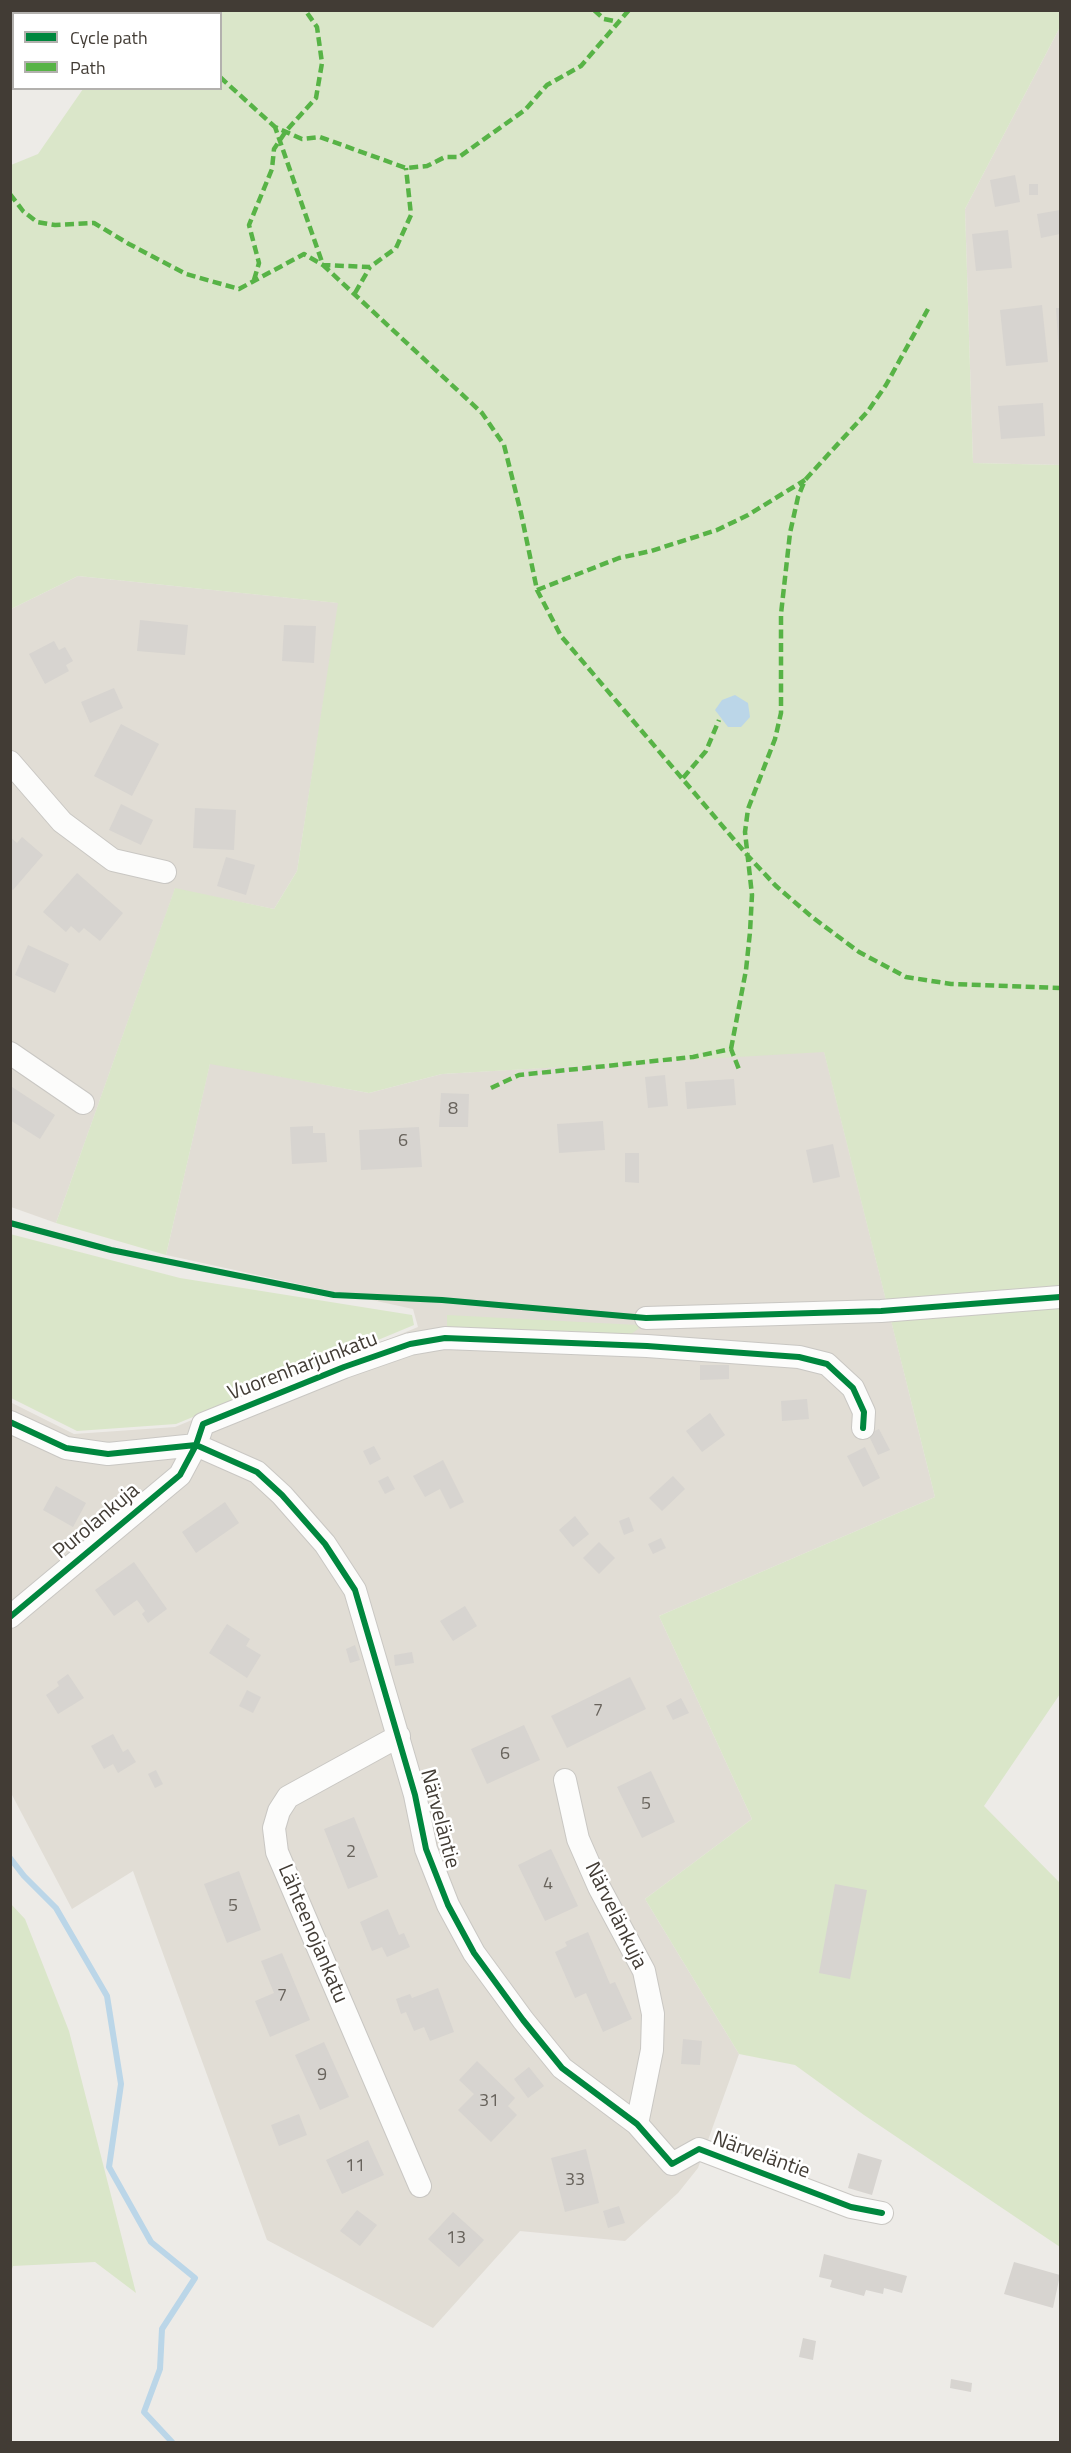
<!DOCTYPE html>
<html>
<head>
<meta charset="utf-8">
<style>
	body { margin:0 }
	#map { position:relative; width:1071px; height:2453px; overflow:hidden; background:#edebe7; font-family:"Titillium Web",sans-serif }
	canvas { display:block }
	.frame { position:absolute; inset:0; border:12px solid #423c35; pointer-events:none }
	.legend { position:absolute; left:12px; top:12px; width:210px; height:78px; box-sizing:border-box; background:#fff; border:2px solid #b3b1ae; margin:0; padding:8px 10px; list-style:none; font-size:18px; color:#423c35 }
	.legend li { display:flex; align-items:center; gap:12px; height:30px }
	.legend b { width:30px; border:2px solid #b3b1ae }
</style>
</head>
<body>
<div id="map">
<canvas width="1071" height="2453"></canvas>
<div class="frame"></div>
<ul class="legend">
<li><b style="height:8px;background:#00873e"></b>Cycle path</li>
<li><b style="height:8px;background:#57b346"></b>Path</li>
</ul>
</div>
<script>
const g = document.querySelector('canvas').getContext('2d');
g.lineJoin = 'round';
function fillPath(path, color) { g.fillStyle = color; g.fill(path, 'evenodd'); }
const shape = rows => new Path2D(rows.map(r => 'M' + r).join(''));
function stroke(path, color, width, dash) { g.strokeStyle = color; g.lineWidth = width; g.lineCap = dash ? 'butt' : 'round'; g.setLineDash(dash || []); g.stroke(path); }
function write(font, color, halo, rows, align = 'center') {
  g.font = font + ' "Titillium Web",sans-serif'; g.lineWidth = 5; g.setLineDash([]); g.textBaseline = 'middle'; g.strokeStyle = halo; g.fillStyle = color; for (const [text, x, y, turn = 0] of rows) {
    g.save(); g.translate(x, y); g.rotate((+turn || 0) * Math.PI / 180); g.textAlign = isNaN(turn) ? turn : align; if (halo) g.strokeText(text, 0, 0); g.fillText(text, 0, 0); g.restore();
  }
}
const residential = shape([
	[1060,27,1060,465,973,463,965,209],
	[78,576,339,603,297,871,274,909,175,889,56,1223,11,1207,11,609],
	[824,1051,935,1497,659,1616,752,1819,645,1899,739,2054,698,2168,678,2193,625,2241,520,2231,433,2328,267,2240,133,1871,72,1909,11,1793,10,1402,74,1434,175,1427,418,1327,413,1309,166,1255,210,1063,369,1093,442,1074]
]);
const green = shape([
	[165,11,1060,11,1060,27,965,209,973,463,1060,465,1060,1694,984,1806,1060,1883,1060,2247,864,2115,795,2065,739,2054,645,1899,752,1819,659,1616,935,1497,824,1052,442,1074,369,1093,210,1064,166,1255,56,1223,175,888,274,909,297,871,338,603,78,576,11,609,11,165,38,154,83,89,220,88,220,14,168,13],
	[10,1234,180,1278,412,1315,414,1325,176,1424,77,1431,11,1398],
	[447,1315,638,1325,642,1326,627,1337,447,1329],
	[11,1904,25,1919,69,2031,136,2293,95,2262,13,2266,11,2272]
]);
const water = shape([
	[735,695,748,703,750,717,741,727,728,727,715,710,722,700]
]);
const stream = shape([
	[10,1858,24,1876,56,1908,107,1996,121,2084,109,2167,151,2242,195,2278,162,2329,160,2369,144,2412,172,2442]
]);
const building = shape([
	[84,10,118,10,122,14,82,14],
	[1015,175,1020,202,995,207,990,180],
	[1029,184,1038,184,1038,195,1029,195],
	[1060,210,1060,234,1041,238,1037,214],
	[1008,230,1012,268,976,271,972,234],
	[1042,305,1048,362,1006,366,1000,310],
	[1056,308,1060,308,1060,354,1059,354],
	[1043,403,1045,436,1001,439,998,406],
	[140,620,188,625,185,655,137,651],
	[284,625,316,626,314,663,282,661],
	[54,641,59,650,65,647,73,661,66,665,69,671,45,684,29,654],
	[114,688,123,708,90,723,81,702],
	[121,724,159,744,132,796,94,776],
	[121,804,153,820,141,845,109,830],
	[195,808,236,810,234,850,193,848],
	[10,837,17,843,22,837,43,855,13,890,10,888],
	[226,857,255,865,246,895,217,886],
	[77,873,123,913,100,941,84,928,79,933,71,926,66,932,43,912],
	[28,945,69,964,55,993,15,975],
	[665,1075,668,1106,648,1108,645,1077],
	[734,1079,736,1105,687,1109,685,1082],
	[12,1087,55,1115,40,1139,10,1120],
	[441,1093,469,1094,468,1127,439,1127],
	[603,1121,605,1150,559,1153,557,1124],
	[313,1126,313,1133,325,1133,327,1162,292,1164,290,1127],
	[419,1127,422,1167,361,1170,359,1130],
	[833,1144,840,1177,813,1183,806,1150],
	[625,1153,639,1153,639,1183,625,1182],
	[700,1365,729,1365,729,1379,700,1380],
	[807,1399,809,1419,782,1421,781,1401],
	[710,1413,725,1435,702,1452,686,1431],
	[879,1429,890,1450,878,1455,868,1434],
	[374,1446,381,1459,370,1465,363,1451],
	[865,1447,880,1478,863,1487,847,1456],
	[443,1460,464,1502,450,1509,440,1489,425,1497,413,1476],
	[388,1476,395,1489,385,1494,378,1481],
	[673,1476,685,1489,662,1511,649,1498],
	[56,1486,86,1503,73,1527,43,1510],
	[225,1502,239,1523,196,1553,182,1532],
	[575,1516,589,1534,573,1547,559,1530],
	[629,1517,634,1531,624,1535,619,1521],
	[661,1538,666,1548,653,1554,648,1544],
	[599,1542,615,1558,599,1574,583,1558],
	[134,1562,167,1609,148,1623,142,1614,145,1611,137,1600,114,1616,95,1590],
	[465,1606,477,1626,453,1641,440,1621],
	[227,1624,250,1639,246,1646,261,1655,247,1678,209,1653],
	[355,1645,360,1660,350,1663,346,1649],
	[412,1652,414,1663,395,1666,394,1655],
	[68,1674,84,1698,58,1714,46,1695,59,1686,57,1682],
	[630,1677,646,1709,567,1748,551,1716],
	[247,1690,261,1697,253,1713,239,1706],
	[681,1698,689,1713,673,1720,666,1706],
	[524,1725,540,1760,487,1784,471,1749],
	[113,1734,123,1752,128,1749,136,1762,118,1773,113,1764,104,1769,91,1746],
	[156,1770,163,1784,155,1788,148,1774],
	[651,1771,675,1822,642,1838,617,1787],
	[354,1817,378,1877,348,1889,324,1829],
	[551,1849,578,1906,545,1921,518,1865],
	[239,1871,261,1930,227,1943,204,1884],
	[835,1884,867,1890,850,1979,819,1973],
	[388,1909,399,1935,404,1933,410,1947,387,1957,382,1947,372,1951,360,1922],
	[588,1932,610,1984,615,1982,632,2019,603,2032,586,1993,575,1998,555,1952,567,1946,565,1942],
	[282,1953,310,2020,270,2037,255,2001,274,1993,261,1961],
	[438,1988,454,2032,430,2041,424,2027,414,2031,406,2012,401,2014,396,1999,410,1994,412,1998],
	[683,2039,702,2041,700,2065,681,2064],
	[324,2042,349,2097,320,2110,295,2055],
	[477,2061,515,2098,508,2106,517,2115,491,2142,458,2110,474,2094,459,2080],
	[529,2067,544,2086,528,2098,514,2079],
	[299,2114,307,2135,279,2146,271,2125],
	[368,2140,384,2175,342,2194,326,2160],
	[586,2149,599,2203,565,2212,551,2158],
	[858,2153,882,2160,872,2195,848,2188],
	[619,2206,625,2223,608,2228,603,2211],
	[357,2210,377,2225,360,2246,340,2231],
	[453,2212,484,2240,459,2267,428,2239],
	[824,2254,907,2276,902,2293,884,2288,883,2294,866,2290,864,2296,830,2287,832,2280,819,2277],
	[1014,2262,1060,2275,1053,2308,1004,2294],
	[803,2338,816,2341,813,2360,799,2357],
	[951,2379,972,2383,971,2392,950,2388]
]);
const minor = shape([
	[10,762,62,822,113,860,165,872],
	[10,1053,83,1103],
	[646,1318,881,1311,1060,1297],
	[10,1422,66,1448,108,1454,196,1445,257,1472,282,1495,325,1544,355,1590,415,1795,426,1849,448,1905,474,1953,523,2020,562,2068,637,2124,672,2164,699,2149,851,2207,882,2213],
	[10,1617,180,1475,196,1445,203,1424,344,1367,410,1344,445,1338,647,1346,799,1357,827,1364,853,1388,864,1412,863,1428],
	[399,1736,288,1797,279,1811,274,1828,277,1852,420,2186],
	[565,1780,578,1839,599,1887,644,1971,653,2014,652,2050,637,2124]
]);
const quiet = shape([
	[144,10,148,14],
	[187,10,188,14],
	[594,10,604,19,619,22],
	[629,10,581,66,547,85,525,110,459,157,445,157,427,166,406,168,320,137,302,139,275,127,323,265,482,413,504,445,521,513,537,590,561,636,748,856,776,886,812,917,859,952,906,977,951,984,1060,988],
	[220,77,275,127],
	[10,194,23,211,37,222,55,225,94,223,129,244,186,274,239,289,304,254,323,265,370,267,396,248,411,215,406,168],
	[254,280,259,263,249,225,272,169,274,149,286,131,316,98,322,63,317,27,305,10],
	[355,293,370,267],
	[537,590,619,558,651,551,717,530,748,515,805,480],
	[683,778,706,751,719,720],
	[731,1049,746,970,750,932,752,895,745,832,748,809,775,739,781,713,781,614,790,533,798,497,805,480,868,411,886,385,928,309],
	[491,1088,519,1075,693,1057,731,1049,740,1072]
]);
const cycleway = shape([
	[10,1223,111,1250,334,1295,442,1300,646,1318,881,1311,1060,1297],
	[10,1422,66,1448,108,1454,196,1445,257,1472,282,1495,325,1544,355,1590,415,1795,426,1849,448,1905,474,1953,523,2020,562,2068,637,2124,672,2164,699,2149,851,2207,882,2213],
	[10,1617,180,1475,196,1445,203,1424,344,1367,410,1344,445,1338,647,1346,799,1357,827,1364,853,1388,864,1412,863,1428]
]);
const numberNames = [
	["8",453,1110],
	["6",403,1142],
	["7",598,1712],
	["6",505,1755],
	["5",646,1805],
	["2",351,1853],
	["4",548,1885],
	["5",233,1907],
	["7",282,1997],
	["9",322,2076],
	["31",489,2102],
	["11",355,2167],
	["33",575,2181],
	["13",456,2239]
];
const streetNames = [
	["Vuorenharjunkatu",303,1367,-21],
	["Purolankuja",97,1522,-40],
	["Närveläntie",439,1819,75],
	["Närvelänkuja",615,1916,64],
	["Lähteenojankatu",312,1934,67],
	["Närveläntie",761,2156,20]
];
fillPath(residential, '#e1ddd5');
fillPath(green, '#dae6c9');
fillPath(water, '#bbd6e8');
stroke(stream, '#bbd6e8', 6);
fillPath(building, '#d7d4d0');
stroke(minor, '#c9c7c3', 24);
stroke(minor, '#fcfcfb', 22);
stroke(quiet, '#57b346', 4.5, [9, 4.5]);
stroke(cycleway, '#00873e', 6);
write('18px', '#68635c', null, numberNames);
write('21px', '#423c35', '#fff', streetNames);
</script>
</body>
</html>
